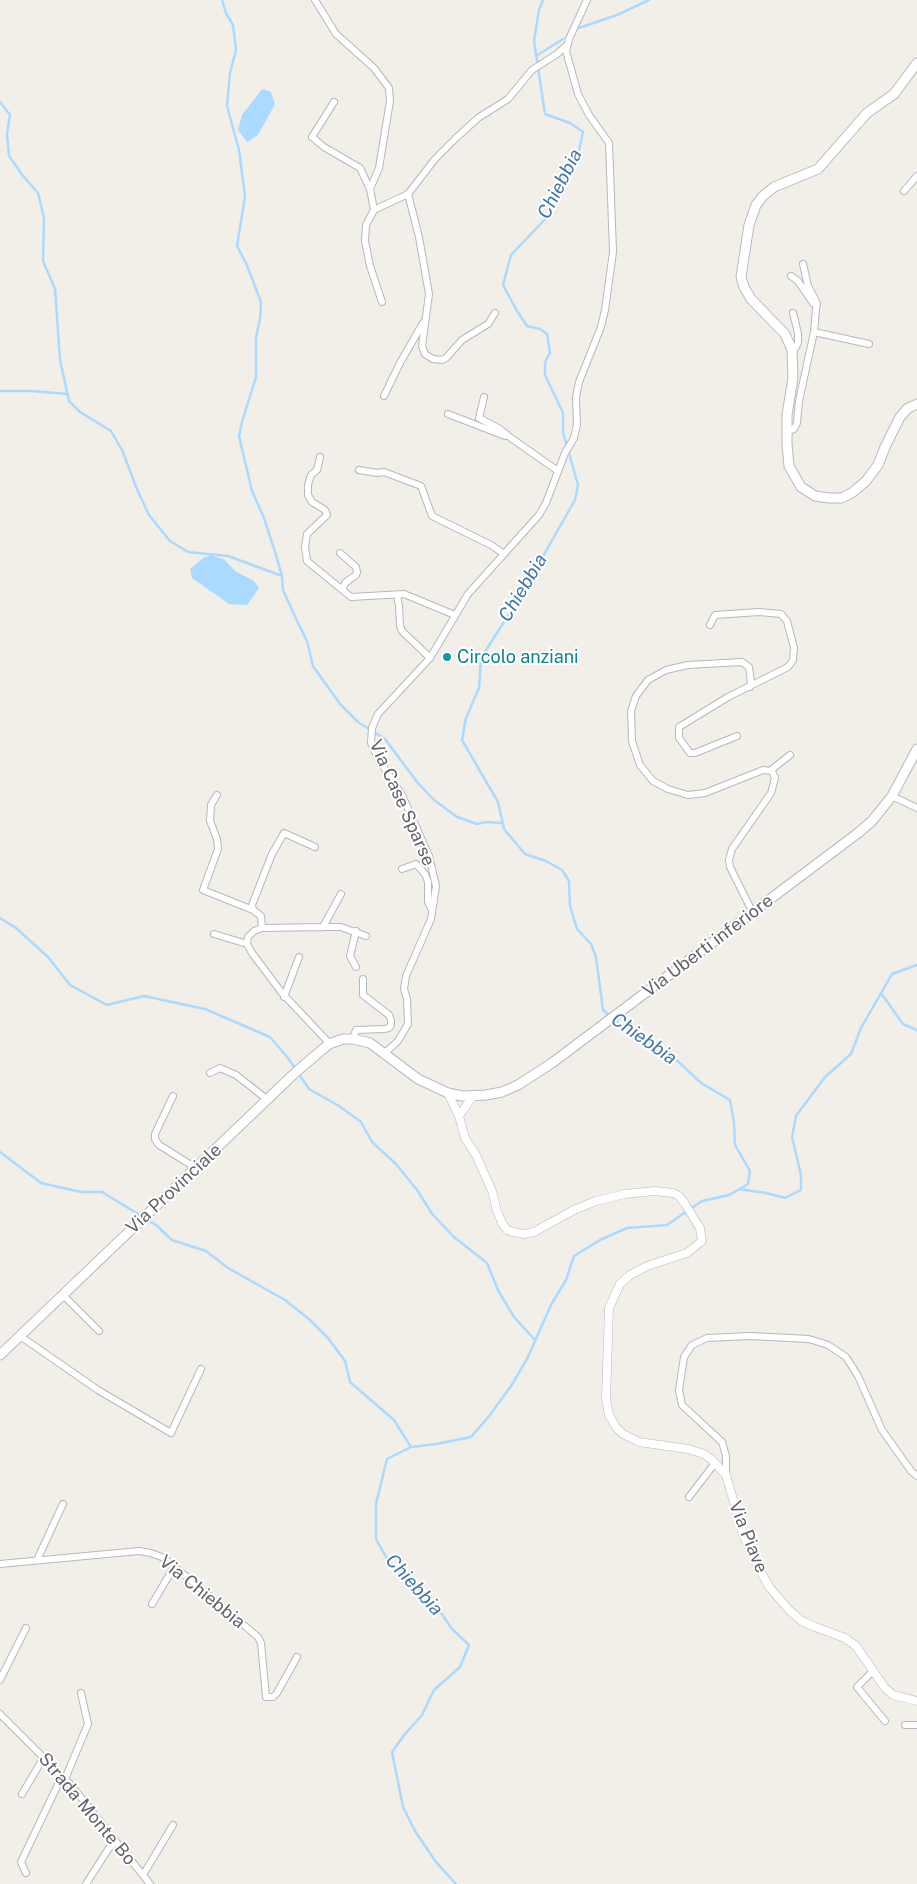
<!DOCTYPE html>
<html>
<head>
<meta charset="utf-8">
<style>
	body { margin:0 }
	canvas { display:block; background:#f1efe8 }
</style>
</head>
<body>
<canvas width="917" height="1884"></canvas>
<script>
const g = document.querySelector('canvas').getContext('2d');
g.lineJoin = 'round';
function fillPath(path, color) { g.fillStyle = color; g.fill(path, 'evenodd'); }
const shape = rows => new Path2D(rows.map(r => 'M' + r).join(''));
function stroke(path, color, width, dash) { g.strokeStyle = color; g.lineWidth = width; g.lineCap = dash ? 'butt' : 'round'; g.setLineDash(dash || []); g.stroke(path); }
function write(font, color, halo, rows, align = 'center') {
  g.font = font + ' "Public Sans",sans-serif'; g.lineWidth = 4; g.setLineDash([]); g.textBaseline = 'middle'; g.strokeStyle = halo; g.fillStyle = color; for (const [text, x, y, turn = 0] of rows) {
    g.save(); g.translate(x, y); g.rotate((+turn || 0) * Math.PI / 180); g.textAlign = isNaN(turn) ? turn : align; if (halo) g.strokeText(text, 0, 0); g.fillText(text, 0, 0); g.restore();
  }
}
const water = shape([
	[262,89,271,92,275,104,258,135,247,142,238,130,242,115],
	[211,555,225,560,235,571,254,581,259,588,247,605,229,604,192,578,190,569,203,558]
]);
const stream = shape([
	[222,0,226,13,233,25,236,50,230,73,227,106,239,150,245,196,237,246,246,263,261,302,260,319,256,337,256,377,242,422,239,436,252,491,264,518,276,555,282,576,283,590,298,623,307,641,313,666,340,704,358,722,385,739,417,782,434,800,457,817,477,824,486,822,502,823],
	[579,28,617,15,649,0],
	[536,56,563,39],
	[0,102,10,115,7,134,9,156,23,176,38,193,44,218,43,261,55,289,60,360,69,401,80,412,111,431,123,452,136,487,149,515,170,541,188,552,228,556,282,576],
	[0,391,30,391,68,394],
	[0,918,16,928,48,957,70,985,107,1005,144,996,205,1009,270,1037,288,1058,309,1089,339,1106,361,1122,372,1142,396,1164,417,1190,433,1215,454,1237,487,1263,498,1290,514,1317,535,1340],
	[881,993,903,1024,917,1030],
	[0,1152,41,1183,81,1192,102,1192,156,1225,172,1240,206,1251,228,1268,285,1300,309,1319,328,1338,345,1361,350,1382,394,1420,411,1447],
	[739,1189,766,1193,785,1198,801,1190,801,1175,792,1137,796,1116,825,1077,851,1054,861,1028,892,974,917,965],
	[456,1884,436,1862,415,1831,403,1807,392,1752,405,1734,422,1715,434,1690,460,1667,469,1645,452,1629,433,1601,390,1564,376,1539,376,1504,387,1459,411,1447,436,1444,471,1437,490,1415,511,1386,527,1359,551,1305,566,1280,574,1256,600,1240,627,1228,667,1225,702,1201,729,1195,748,1184,750,1171,735,1145,734,1122,730,1100,701,1083,667,1051,647,1037,623,1027,603,1010,596,957,591,944,577,929,570,906,569,881,562,870,546,861,525,854,504,829,498,802,462,740,466,718,479,688,481,658,518,600,575,500,578,485,563,432,563,413,545,375,545,362,550,353,547,334,540,329,527,326,517,311,503,285,511,255,549,215,561,180,578,155,583,132,570,123,545,114,534,41,539,10,543,0]
]);
const minor = shape([
	[315,0,336,34,374,68,389,88,390,101,379,168,370,189],
	[334,102,312,137,324,147,360,168,370,189,374,210],
	[904,191,917,176],
	[408,194,419,237,429,294,422,346,425,354,433,359,442,360,446,358,462,340,488,324,495,313],
	[791,276,798,281,813,303],
	[382,302,370,266,365,241,366,225,374,210,408,194,435,159,455,139,478,118,508,99,532,70,557,54,568,44],
	[793,313,798,333,798,343,793,352],
	[814,332,869,344],
	[384,396,400,363,423,323],
	[484,397,479,418,500,429,511,438,558,471],
	[448,414,505,436],
	[786,432,794,429,797,423,799,401,814,332,816,309,817,303,808,286,803,264],
	[320,457,317,470,311,475,308,485,308,495,312,502,325,510,327,515,307,534,305,547,307,561,351,597,404,594,455,615],
	[359,470,378,473,384,472,421,486,432,516,491,545,504,554],
	[340,553,356,567,357,572,356,575,345,583,343,589],
	[397,595,399,606,400,626,402,631,430,658],
	[710,625,715,615,759,612,781,614,787,621,794,648,793,660,788,667,728,697,679,727,679,738,690,753,695,753,737,736],
	[750,687,751,682,749,667,742,662,688,665,666,670,648,680,636,696,631,711,632,741,640,765,653,781,668,789,688,795,705,793,763,770,772,771,775,778,771,793,732,849,729,860,730,867,753,913],
	[771,770,790,755],
	[217,795,211,805,210,821,217,839,218,849,203,890,253,910],
	[892,796,917,808],
	[402,869,416,864,425,874,428,882,428,902,432,910],
	[323,927,341,894],
	[262,928,261,916,253,910,252,905,272,854,284,833,315,847],
	[214,934,247,944],
	[356,967,350,956,356,931],
	[284,997,299,957],
	[353,1039,356,1030,384,1029,389,1028,391,1025,391,1020,389,1015,363,995,363,979],
	[330,1044,282,993,252,953,247,944,248,937,254,931,262,928,323,927,341,927,366,936],
	[385,1053,398,1041,408,1024,407,999,404,989,406,976,431,919,436,886,429,856,402,795,379,760,371,743,372,728,378,714,430,658,468,594,539,515,546,503,565,453,574,438,577,424,576,397,579,382,601,327,605,310,613,252,609,143,589,115,578,94,566,51,569,39,587,0],
	[210,1073,220,1068,236,1075,268,1100],
	[173,1096,155,1134,155,1139,159,1145,196,1168],
	[63,1295,99,1331],
	[20,1336,98,1390,171,1433,201,1369],
	[726,1475,726,1456,722,1442,682,1405,679,1390,684,1357,692,1345,707,1338,750,1336,809,1339,828,1345,846,1357,858,1376,882,1430,911,1471,917,1476],
	[689,1497,715,1463],
	[37,1560,63,1504],
	[0,1564,139,1551,151,1553,164,1558,258,1637,261,1643,266,1697,273,1697,277,1693,297,1657],
	[152,1604,174,1567],
	[873,1671,857,1687,885,1721],
	[0,1680,26,1628],
	[0,1714,71,1785,150,1884],
	[905,1725,917,1725],
	[65,1779,88,1724,81,1693],
	[22,1794,44,1757],
	[26,1873,21,1862,62,1776],
	[143,1875,173,1825],
	[86,1884,109,1848,116,1842]
]);
const tertiary = shape([
	[448,1093,459,1116,465,1138,476,1155,492,1191,497,1211,502,1223,507,1230,513,1232,524,1234,534,1232,574,1210,596,1201,625,1194,654,1191,673,1193,679,1196,685,1204,700,1228,702,1241,687,1253,647,1266,630,1275,620,1284,609,1308,606,1399,609,1415,616,1427,623,1434,639,1442,688,1449,704,1454,711,1459,726,1475,743,1534,758,1567,770,1588,790,1611,802,1621,815,1627,845,1638,856,1646,885,1688,893,1695,917,1701],
	[459,1116,473,1096]
]);
const secondary = shape([
	[917,63,894,94,867,113,818,169,774,187,763,196,756,205,749,225,741,277,744,287,751,299,785,334,792,350,793,378,787,415,787,444,789,466,801,487,815,496,829,498,842,498,853,492,866,481,878,465,885,447,900,417,908,408,917,404],
	[0,1355,297,1071,329,1044,343,1039,353,1039,370,1043,418,1079,448,1093,462,1096,486,1095,502,1092,518,1085,552,1063,858,833,872,821,892,796,917,749]
]);
const markers = [
	[447,657,5,"#0f9aa8"]
];
const cultureNames = [
	["Circolo anziani",457,657]
];
const streetNames = [
	["Via Case Sparse",402,803,66],
	["Via Uberti inferiore",708,946,-37],
	["Via Provinciale",174,1189,-43],
	["Via Piave",748,1537,68],
	["Via Chiebbia",202,1592,39],
	["Strada Monte Bo",87,1809,50]
];
const waterNames = [
	["Chiebbia",560,184,-63],
	["Chiebbia",523,588,-59],
	["Chiebbia",644,1039,35],
	["Chiebbia",414,1585,48]
];
fillPath(water, '#aadaff');
stroke(stream, '#aadaff', 2.5);
stroke(minor, '#b5b8bc', 8);
stroke(tertiary, '#b5b8bc', 9);
stroke(secondary, '#b6babf', 11);
stroke(minor, '#fff', 6);
stroke(tertiary, '#fff', 8);
stroke(secondary, '#fff', 9);
for (const [x, y, r, color] of markers) { const dot = new Path2D(); dot.arc(x, y, r, 0, 2 * Math.PI); g.fillStyle = color; g.fill(dot); stroke(dot, '#fff', 2); }
write('18px', '#0d838f', '#fff', cultureNames, 'left');
write('18px', '#5f6368', '#fff', streetNames);
write('italic 19px', '#4174aa', '#fff', waterNames);
</script>
</body>
</html>
